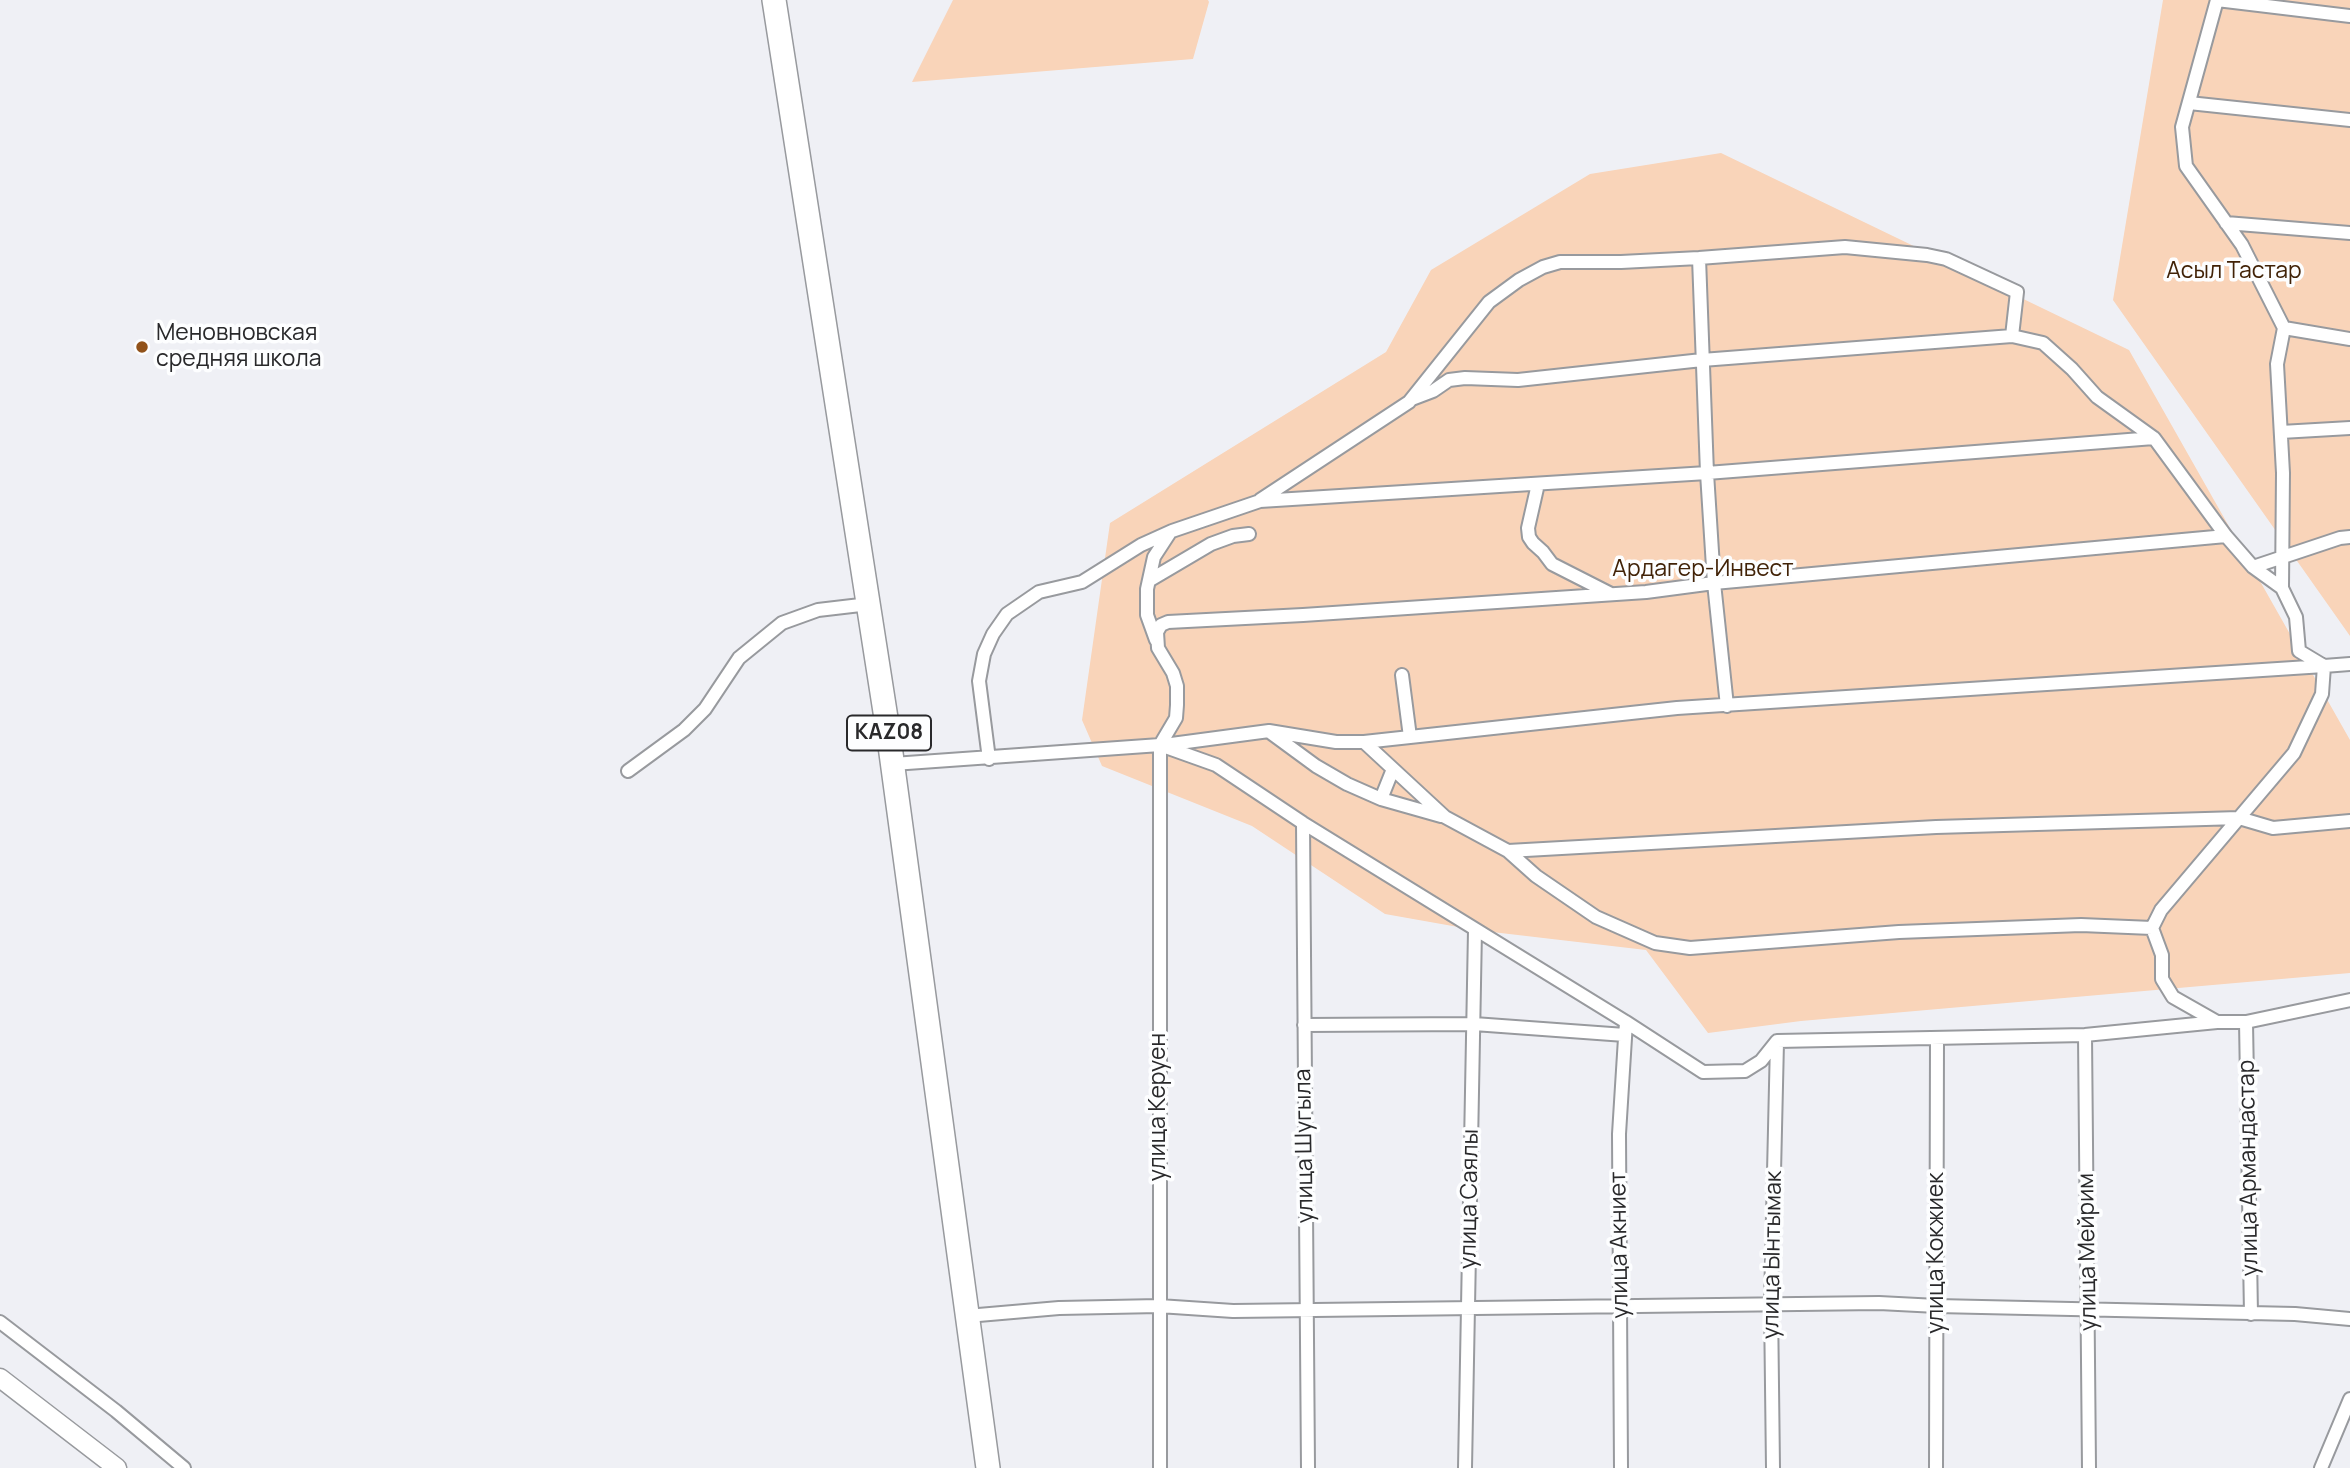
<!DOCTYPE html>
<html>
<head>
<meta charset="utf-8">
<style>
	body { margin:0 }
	canvas { display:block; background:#eff0f5 }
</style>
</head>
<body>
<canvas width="2350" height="1468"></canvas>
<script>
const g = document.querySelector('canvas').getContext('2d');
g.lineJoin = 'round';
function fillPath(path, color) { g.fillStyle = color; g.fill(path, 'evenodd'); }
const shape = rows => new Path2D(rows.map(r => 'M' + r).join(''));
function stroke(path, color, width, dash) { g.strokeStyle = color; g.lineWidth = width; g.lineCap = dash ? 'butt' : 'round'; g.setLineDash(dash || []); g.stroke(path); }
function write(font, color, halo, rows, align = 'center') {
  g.font = font + ' Manrope,sans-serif'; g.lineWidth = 7; g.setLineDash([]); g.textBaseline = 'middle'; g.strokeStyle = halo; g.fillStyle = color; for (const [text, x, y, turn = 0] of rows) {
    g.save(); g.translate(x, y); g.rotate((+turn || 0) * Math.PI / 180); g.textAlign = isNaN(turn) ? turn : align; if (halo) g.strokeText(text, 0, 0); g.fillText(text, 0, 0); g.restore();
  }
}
const green = shape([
	[953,0,1208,0,1209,2,1193,59,912,82],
	[2163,0,2350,0,2350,636,2113,300],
	[1721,153,2129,350,2350,740,2350,973,1801,1021,1708,1033,1646,950,1475,930,1385,914,1252,826,1102,766,1082,720,1110,523,1386,352,1431,270,1590,174]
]);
const street = shape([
	[2217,0,2182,127,2186,166,2242,245,2284,328,2350,339],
	[2217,0,2350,16],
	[2189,103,2350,120],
	[2226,223,2350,233],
	[1699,258,1707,473,1714,583,1727,706],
	[2281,432,2350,428],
	[1538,484,1528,528,1529,537,1533,543,1543,552,1552,564,1611,594],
	[1260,500,1409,402,1489,302,1519,280,1543,267,1560,262,1621,262,1699,258,1845,247,1927,255,1946,259,2017,292,2012,336],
	[2253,567,2340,538,2350,537],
	[1150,580,1211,544,1233,536,1249,534],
	[2282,588,2283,473,2277,364,2284,328],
	[1156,640,1147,615,1147,589,1154,557,1169,534],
	[1402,675,1410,737],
	[1271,733,1316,766,1347,784,1381,799,1393,769],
	[1364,742,1445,817,1508,851,1536,876,1596,917,1655,943,1690,948,1899,932,2081,925,2152,928,2162,955,2162,979,2173,997,2217,1022],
	[1164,745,1269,731,1336,742,1364,742,1677,708,2324,666,2299,651,2296,617,2282,588,2253,567,2226,536,2154,438],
	[989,759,979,681,984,654,993,634,1007,614,1039,592,1082,582,1141,545,1172,531,1260,501,1707,473,2154,438,2097,397,2072,369,2043,343,2012,336,1702,360,1518,380,1465,378,1449,380,1433,391,1412,399],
	[893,764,1160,745,1216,765,1303,823,1626,1022,1703,1072,1745,1071,1761,1061,1777,1041,2085,1035,2217,1022,2246,1022,2350,1000],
	[628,771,684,730,705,709,739,658,782,623,818,610,869,604],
	[1381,799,1441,816],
	[1303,823,1308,1468],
	[1508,851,1936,827,2239,818,2273,828,2350,821],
	[2152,928,2161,910,2294,753,2322,694,2324,666,2350,664],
	[2246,1022,2251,1314],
	[1304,1025,1474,1024,1625,1035],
	[2085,1035,2089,1468],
	[967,1316,1059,1308,1159,1306,1233,1311,1879,1303,1937,1306,2295,1314,2350,1319],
	[0,1322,116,1411,184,1468],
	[1160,1468,1160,745,1176,718,1177,705,1177,686,1173,673,1158,648,1157,632,1161,625,1168,622,1303,615,1646,592,1714,583,2226,536],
	[1465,1468,1475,930],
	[1621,1468,1619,1134,1626,1022],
	[1773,1468,1771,1303,1777,1042],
	[1936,1468,1937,1038],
	[2321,1468,2350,1399]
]);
const secondary = shape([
	[0,1378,117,1468]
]);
const highway = shape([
	[774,0,888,731,988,1468]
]);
const markers = [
	[142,347,7,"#91521a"]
];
const shields = [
	[889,733,84]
];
const shieldNames = [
	["KAZ08",889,733]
];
const parkNames = [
	["Асыл Тастар",2234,272],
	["Ардагер-Инвест",1703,570]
];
const poiNames = [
	["Меновновская",156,334],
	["средняя школа",156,360]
];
const streetNames = [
	["улица Керуен",1159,1107,-90],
	["улица Шугыла",1305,1146,-91],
	["улица Армандастар",2249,1168,-91],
	["улица Саялы",1470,1199,-89],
	["улица Акниет",1620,1245,-91],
	["улица Мейрим",2088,1252,-91],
	["улица Кокжиек",1937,1253,-90],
	["улица Ынтымак",1773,1255,-89]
];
fillPath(green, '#f9d4b9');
stroke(street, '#989a9e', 16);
stroke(secondary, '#989a9e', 21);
stroke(highway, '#989a9e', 26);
stroke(street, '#fff', 12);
stroke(secondary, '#fff', 18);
stroke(highway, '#fff', 23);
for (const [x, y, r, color] of markers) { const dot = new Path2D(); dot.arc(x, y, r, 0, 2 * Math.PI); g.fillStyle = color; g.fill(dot); stroke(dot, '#fdfeff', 2.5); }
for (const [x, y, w] of shields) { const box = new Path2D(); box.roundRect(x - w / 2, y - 17.5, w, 35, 5); g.fillStyle = '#fdfeff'; g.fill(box); stroke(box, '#29292b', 2); }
write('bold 21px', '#29292b', null, shieldNames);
write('23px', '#412207', '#fdfeff', parkNames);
write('23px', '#29292b', '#fdfeff', poiNames, 'left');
write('23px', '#29292b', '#fdfeff', streetNames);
</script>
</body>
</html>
